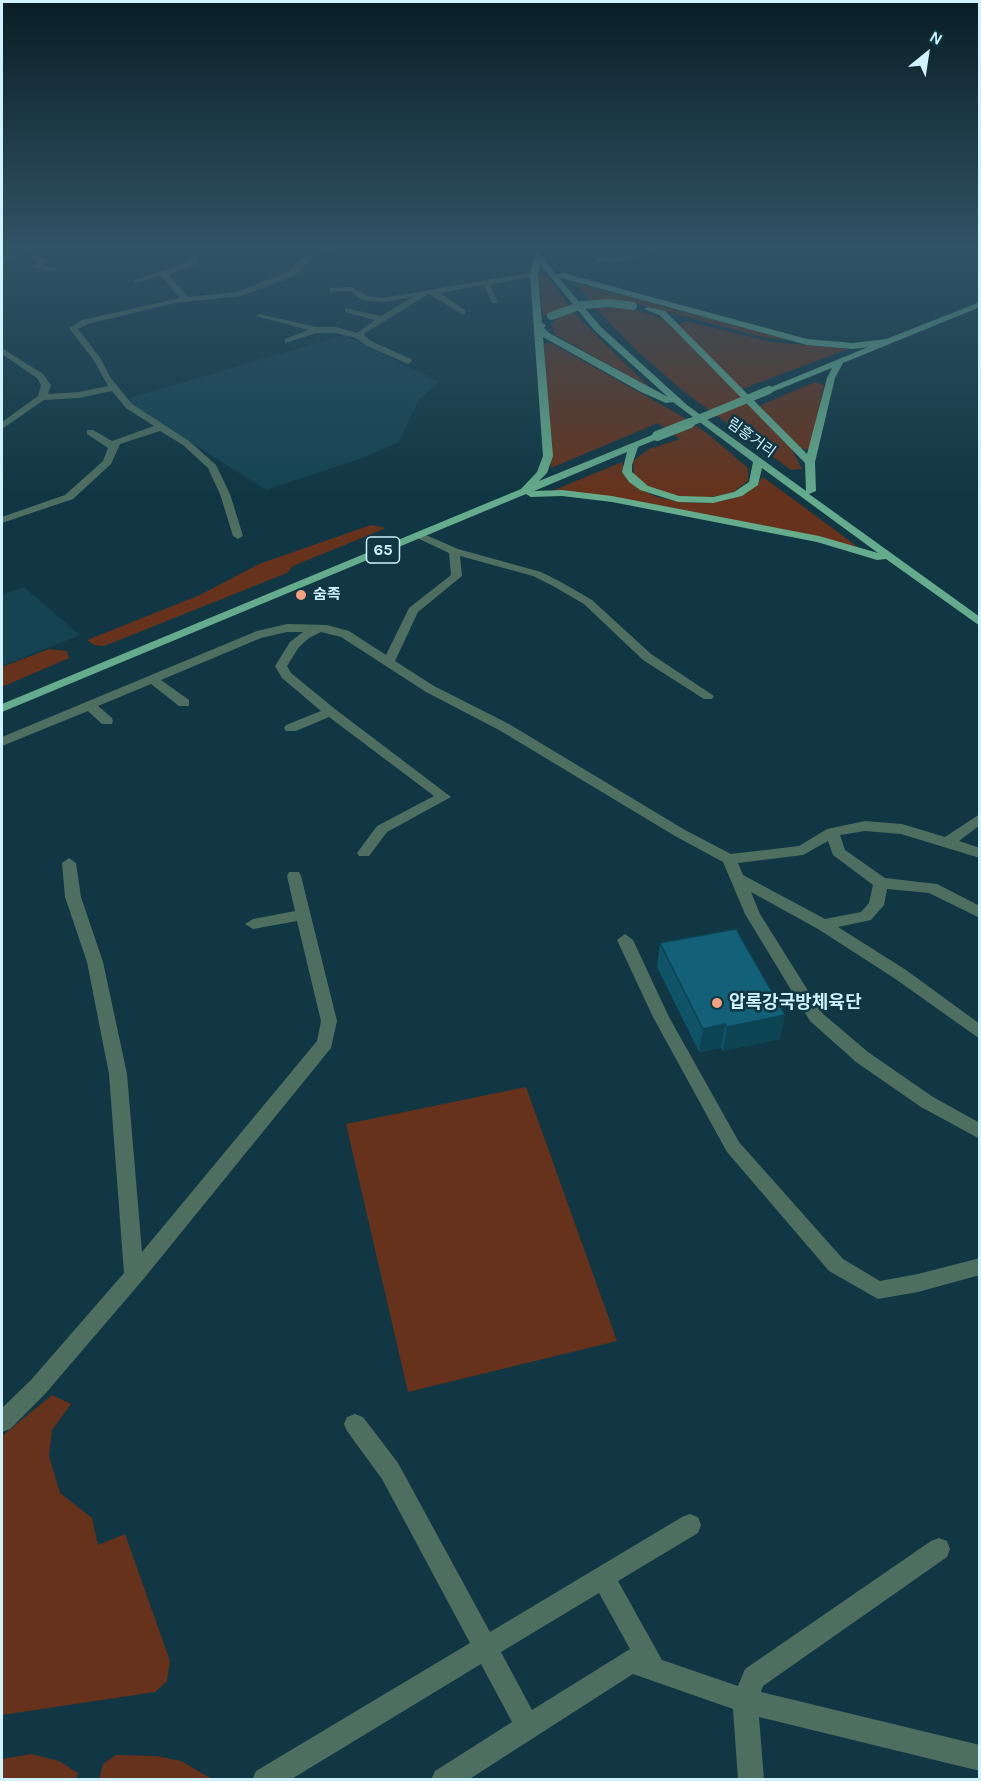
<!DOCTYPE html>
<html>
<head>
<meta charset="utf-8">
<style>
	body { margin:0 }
	#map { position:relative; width:981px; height:1781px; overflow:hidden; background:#103743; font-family:Karla,sans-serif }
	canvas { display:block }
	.frame { position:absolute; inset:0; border:3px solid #cff2ff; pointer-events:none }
	.north { position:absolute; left:897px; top:24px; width:60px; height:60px; -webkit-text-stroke:4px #103743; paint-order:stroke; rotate:30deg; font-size:16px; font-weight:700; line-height:24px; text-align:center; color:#cff2ff }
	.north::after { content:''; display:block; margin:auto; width:21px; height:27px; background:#cff2ff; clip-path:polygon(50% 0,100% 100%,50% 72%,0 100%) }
</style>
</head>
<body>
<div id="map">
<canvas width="981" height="1781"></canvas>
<div class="frame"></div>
<div class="north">N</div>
</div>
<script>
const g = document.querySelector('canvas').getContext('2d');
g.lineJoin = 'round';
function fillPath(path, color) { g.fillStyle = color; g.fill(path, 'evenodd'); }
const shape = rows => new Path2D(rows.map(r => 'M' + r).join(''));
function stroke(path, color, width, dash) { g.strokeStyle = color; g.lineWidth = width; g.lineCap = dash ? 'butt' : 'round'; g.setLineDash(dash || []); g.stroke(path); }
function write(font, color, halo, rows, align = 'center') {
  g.font = font + ' Karla,"Noto Sans KR",sans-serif'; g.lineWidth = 5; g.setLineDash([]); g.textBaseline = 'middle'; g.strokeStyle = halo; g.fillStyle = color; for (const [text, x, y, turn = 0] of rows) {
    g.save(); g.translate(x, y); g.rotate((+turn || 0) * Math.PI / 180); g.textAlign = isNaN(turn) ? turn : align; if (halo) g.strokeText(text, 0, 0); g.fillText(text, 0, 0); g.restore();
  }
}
const built = shape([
	[344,335,440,382,419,399,399,442,362,458,266,490,131,404,130,398],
	[24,587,80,635,2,666,2,595]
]);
const green = shape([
	[541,274,547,275,572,311,649,387,554,334,552,324,557,317,543,315,538,275],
	[576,283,789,340,765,338,638,304,634,303,630,308,666,320,790,446,802,469,791,470,683,391,635,349,597,310],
	[686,321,772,342,848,349,742,389,678,325],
	[549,342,678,414,708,434,748,468,748,481,732,493,705,498,682,497,651,489,634,475,633,461,649,449,680,439,658,423,551,468,544,344],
	[815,382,824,385,811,447,807,450,801,448,759,406],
	[622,462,626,478,637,488,657,497,680,502,708,503,731,499,747,493,763,477,858,547,614,497,552,491],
	[371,525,386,528,293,566,287,573,104,646,94,645,87,640,200,595,259,564],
	[49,649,67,651,69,658,2,687,2,667],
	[526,1087,617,1341,408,1392,346,1124],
	[52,1395,71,1404,52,1430,49,1456,60,1493,92,1518,98,1545,125,1534,170,1661,167,1681,155,1692,2,1715,2,1436],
	[31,1754,59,1761,78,1773,76,1779,2,1779,2,1759],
	[116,1755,156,1756,181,1761,212,1779,99,1779,103,1764]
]);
const minor = shape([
	[24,248,34,248,2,261,2,257,24,248],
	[44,248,52,248,41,257,47,260,42,266,56,268,56,272,33,267,38,261,31,257,44,248],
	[189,248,196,248,198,264,168,274,188,297,237,292,288,272,311,250,352,248,316,254,294,276,241,296,175,303,88,324,78,329,101,359,110,377,132,404,189,441,216,465,230,494,243,536,238,539,233,536,220,494,208,468,183,445,160,431,120,444,111,464,73,499,2,523,2,517,65,495,103,461,108,448,87,434,87,430,93,430,112,441,154,426,126,408,112,391,79,398,44,400,2,429,2,422,38,396,41,385,37,378,2,354,2,348,43,374,51,385,48,394,79,392,108,386,93,359,69,328,82,320,180,298,161,276,136,283,132,281,189,262,189,248],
	[578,248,587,248,604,257,618,258,653,248,663,248,618,262,599,261,578,248],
	[534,272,537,276,492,284,491,287,498,303,492,303,484,285,440,293,465,310,465,314,462,314,429,294,365,333,364,335,371,341,411,359,412,361,408,364,365,345,356,338,336,333,317,333,285,343,285,339,308,330,256,316,260,314,316,327,336,327,357,333,375,320,345,312,345,308,381,316,413,297,383,302,362,300,350,291,330,292,330,288,352,287,367,296,383,298,534,272],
	[419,532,458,549,541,572,561,582,592,600,651,654,714,696,712,699,704,699,643,660,584,604,553,586,533,576,460,556,462,576,418,612,395,661,434,686,509,724,685,830,731,854,799,846,827,829,865,821,902,824,945,837,980,814,980,825,959,841,980,848,980,858,901,834,865,831,840,835,845,850,885,878,937,884,980,906,980,918,929,893,887,889,884,905,871,920,838,927,906,970,980,1024,980,1039,894,978,818,929,751,892,760,914,822,1013,868,1052,933,1097,980,1123,980,1139,921,1107,856,1062,810,1021,745,914,723,862,675,836,499,730,426,692,341,637,321,632,309,638,299,647,287,666,291,673,335,709,451,797,387,832,369,856,359,856,357,853,377,826,434,796,329,717,296,731,286,731,284,728,286,725,321,711,282,678,275,666,290,642,303,632,287,632,261,638,161,680,189,700,189,706,179,706,151,684,98,706,112,718,113,721,112,724,102,724,88,711,2,746,2,737,257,631,287,624,327,625,349,631,386,655,409,608,451,575,449,553,415,537,414,535,419,532],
	[828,841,833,855,873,885,869,903,861,912,825,919,743,875,738,863,803,855,828,841],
	[69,858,76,863,81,897,103,962,127,1074,142,1252,317,1041,321,1021,297,921,253,929,245,924,253,919,295,911,287,876,289,872,299,872,301,876,337,1021,331,1048,141,1282,45,1394,10,1429,2,1432,2,1408,31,1380,124,1273,109,1074,87,962,65,897,62,863,69,858],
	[625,934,633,940,669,1017,739,1142,843,1259,880,1281,918,1274,980,1258,980,1275,918,1292,878,1299,829,1271,727,1152,653,1017,617,940,625,934],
	[355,1414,363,1417,398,1463,490,1632,682,1517,690,1514,698,1517,701,1525,698,1533,618,1581,662,1660,738,1686,745,1669,931,1541,939,1538,947,1541,950,1549,947,1557,763,1686,761,1692,980,1745,980,1771,759,1717,764,1780,738,1780,733,1709,633,1674,468,1780,431,1780,435,1771,512,1722,481,1664,290,1780,252,1780,256,1771,470,1643,382,1479,347,1431,344,1424,347,1417,355,1414],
	[599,1593,630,1649,532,1710,501,1652,599,1593]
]);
const major = shape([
	[530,248,536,248,556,275,563,273,807,339,853,343,886,339,980,302,980,307,843,363,835,378,815,462,816,491,809,494,980,617,980,626,886,559,877,560,817,542,612,502,562,496,531,497,526,494,2,712,2,704,521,489,537,472,543,456,530,274,535,256,530,248],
	[540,264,595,331,668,397,549,333,544,328,546,325,542,323,538,274,540,264],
	[558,277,807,345,853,349,868,347,764,390,772,392,832,368,827,378,807,454,665,311,648,307,644,309,659,315,672,327,805,463,806,491,687,405,601,327,558,277],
	[543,337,641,392,666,403,673,402,753,462,749,482,734,492,713,497,679,496,648,486,632,472,632,465,638,447,660,438,662,436,657,433,539,481,547,473,553,456,543,337],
	[627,452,622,472,629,482,640,490,678,502,713,503,742,496,758,485,762,468,878,553,819,536,612,496,562,490,534,491,627,452]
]);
const majorBridgeFar1 = shape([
	[551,316,582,305,610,303,633,306],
	[686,424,769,390]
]);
const majorBridge = shape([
	[657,436,690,423]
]);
const wall = shape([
	[660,943,780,1039,723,1051,721,1048,699,1052,657,967]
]);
const shadedWall = shape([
	[785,1015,780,1039,723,1051,727,1027],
	[725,1024,721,1048,699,1052,703,1029]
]);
const building = shape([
	[736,929,785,1015,727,1027,725,1024,703,1029,660,943,736,929]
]);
const markers = [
	[301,595,6,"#f2a07f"],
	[717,1003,6,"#f2a07f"]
];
const farStreetnames = [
	["림흥거리",751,438,36]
];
const farPoinames = [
	["숨족",313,595]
];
const shields = [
	[383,550,33]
];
const shieldNames = [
	["65",383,550]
];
const poiNames = [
	["압록강국방체육단",729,1003]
];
fillPath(built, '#154351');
fillPath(green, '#66321b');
fillPath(minor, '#4e6f5f');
fillPath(major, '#64ac8b');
stroke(majorBridgeFar1, '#64ac8b', 8);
stroke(majorBridge, '#64ac8b', 10);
fillPath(wall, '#0f5367');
fillPath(shadedWall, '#0d4454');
fillPath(building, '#126178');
stroke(building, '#0d4454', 1.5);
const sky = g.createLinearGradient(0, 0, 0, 497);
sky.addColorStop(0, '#091e25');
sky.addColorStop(0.5, '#315366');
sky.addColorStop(1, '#31536600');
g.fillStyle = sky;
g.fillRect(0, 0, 981, 497);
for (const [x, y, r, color] of markers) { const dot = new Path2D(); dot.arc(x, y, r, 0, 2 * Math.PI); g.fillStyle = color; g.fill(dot); stroke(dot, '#103743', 2); }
write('15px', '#cff2ff', '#103743', farStreetnames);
write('bold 15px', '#cff2ff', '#103743', farPoinames, 'left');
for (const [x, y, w] of shields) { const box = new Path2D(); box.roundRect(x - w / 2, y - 13, w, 26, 4.5); g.fillStyle = '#103743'; g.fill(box); stroke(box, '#cff2ff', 1.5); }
write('bold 16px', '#cff2ff', null, shieldNames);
write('bold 18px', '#cff2ff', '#103743', poiNames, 'left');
</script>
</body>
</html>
